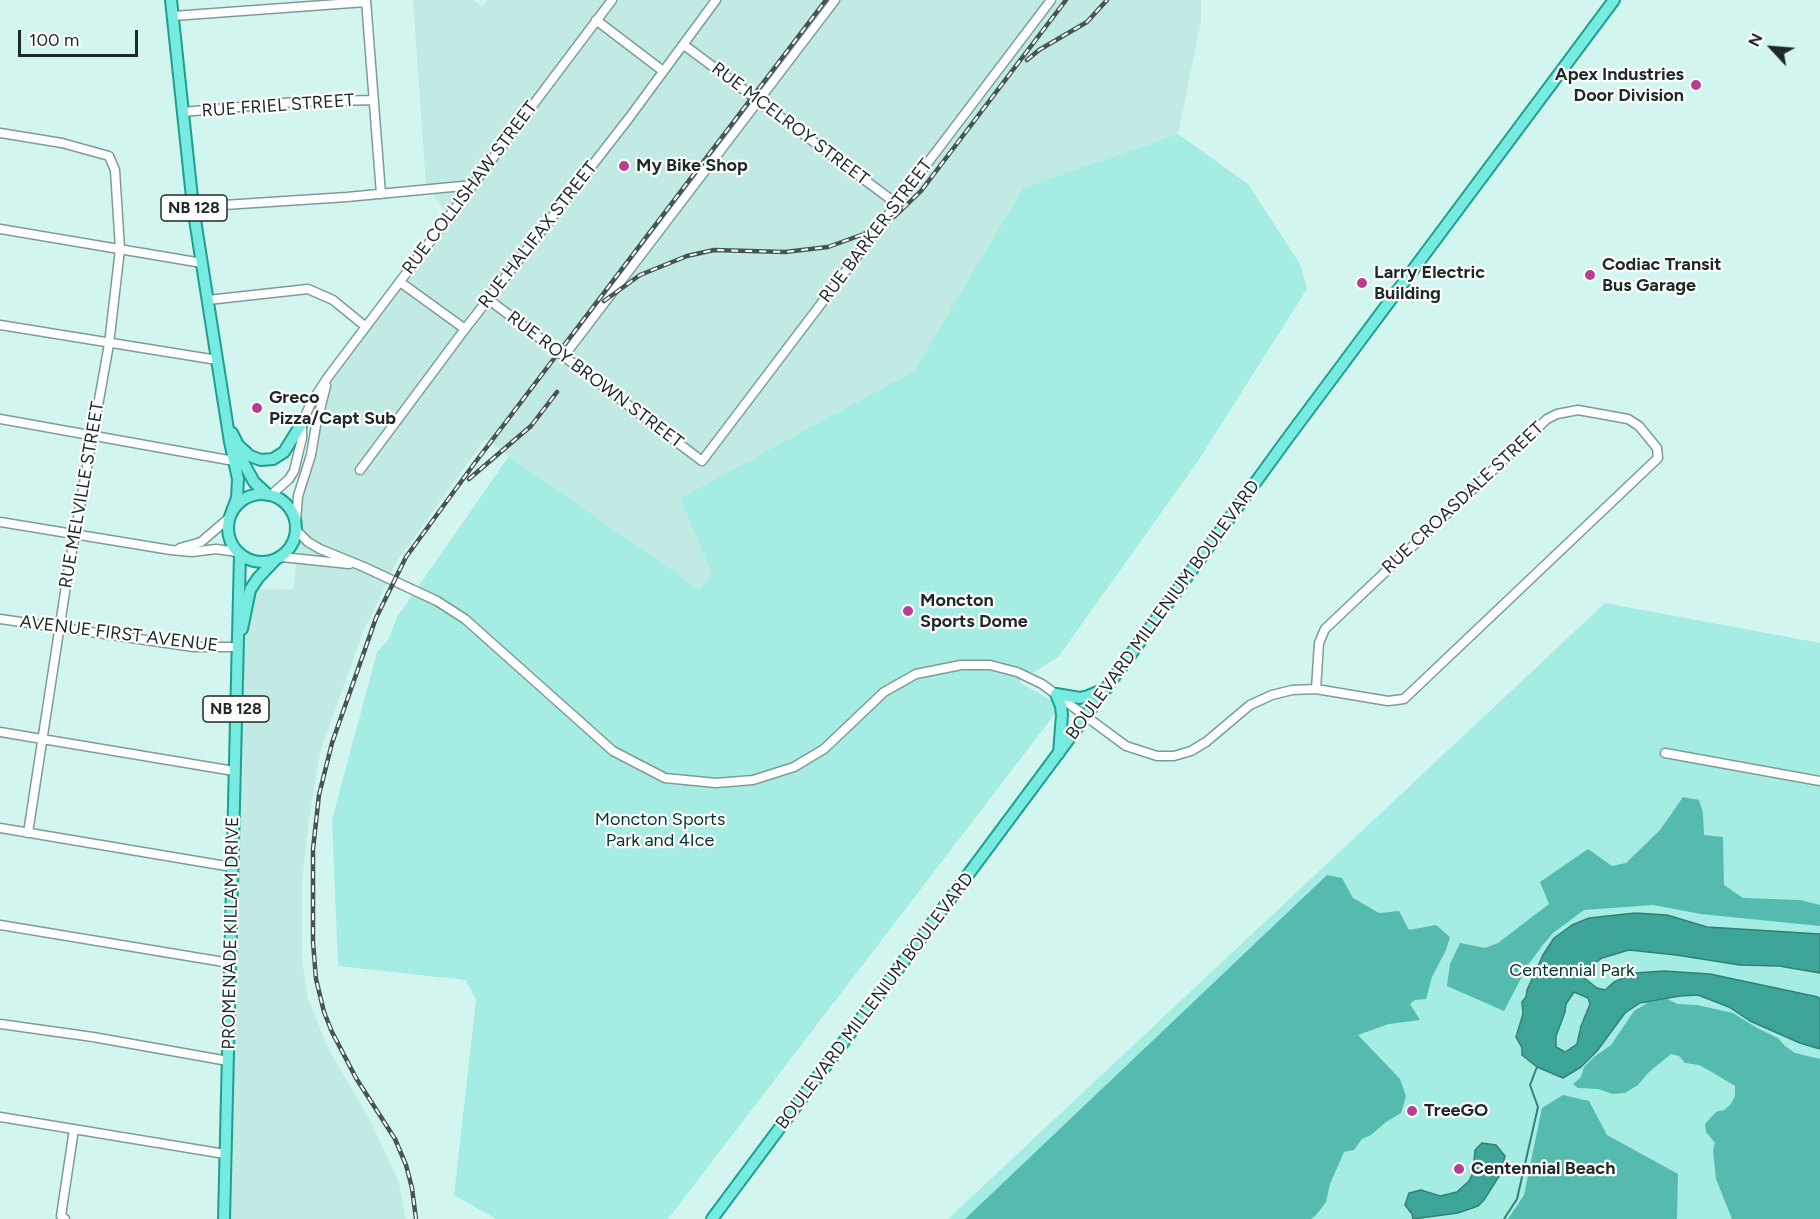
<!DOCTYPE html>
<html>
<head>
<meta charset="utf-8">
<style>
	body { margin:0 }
	#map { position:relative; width:1820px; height:1219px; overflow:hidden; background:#d3f5ef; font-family:Figtree,sans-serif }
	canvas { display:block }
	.north { position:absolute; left:1742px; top:18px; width:60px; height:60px; -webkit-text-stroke:4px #fff; paint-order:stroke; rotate:296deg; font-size:16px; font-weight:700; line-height:24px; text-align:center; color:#1e2a28 }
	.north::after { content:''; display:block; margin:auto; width:21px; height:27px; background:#1e2a28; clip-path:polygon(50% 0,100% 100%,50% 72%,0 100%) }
	.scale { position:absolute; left:18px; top:30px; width:120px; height:27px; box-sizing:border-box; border:3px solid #1e2a28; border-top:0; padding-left:8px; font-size:18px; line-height:21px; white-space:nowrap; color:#1e2a28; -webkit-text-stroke:4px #fff; paint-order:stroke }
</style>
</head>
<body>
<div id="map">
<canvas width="1820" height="1219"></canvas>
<div class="north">N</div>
<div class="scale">100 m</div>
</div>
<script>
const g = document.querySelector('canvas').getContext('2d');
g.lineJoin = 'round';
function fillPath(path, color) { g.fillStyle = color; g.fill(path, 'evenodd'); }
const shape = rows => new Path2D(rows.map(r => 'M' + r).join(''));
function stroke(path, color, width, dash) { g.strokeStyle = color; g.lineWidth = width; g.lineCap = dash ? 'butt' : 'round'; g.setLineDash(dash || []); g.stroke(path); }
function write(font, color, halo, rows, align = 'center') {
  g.font = font + ' Figtree,sans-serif'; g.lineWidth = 4.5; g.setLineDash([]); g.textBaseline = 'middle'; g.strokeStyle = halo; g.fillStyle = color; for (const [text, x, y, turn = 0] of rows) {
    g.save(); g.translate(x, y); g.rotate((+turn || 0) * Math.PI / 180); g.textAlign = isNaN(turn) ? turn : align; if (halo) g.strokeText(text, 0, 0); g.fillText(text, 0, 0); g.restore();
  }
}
const built = shape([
	[413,0,474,0,482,7,488,0,1201,0,1201,21,1178,134,1023,188,914,371,680,498,712,574,699,589,485,439,397,561,363,632,320,752,309,820,302,882,302,960,308,999,329,1050,370,1120,398,1180,406,1219,223,1219,237,590,294,589,301,498,313,429,331,382,452,221,426,185]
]);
const green = shape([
	[1178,134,1248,184,1300,264,1307,289,1198,461,1059,656,1019,682,1061,706,668,1219,496,1219,454,1195,476,1000,466,980,338,966,332,820,377,652,388,640,397,617,509,456,699,589,712,574,680,498,914,371,1023,188],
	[1605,603,1820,643,1820,1219,948,1219]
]);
const forest = shape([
	[1683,797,1699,800,1703,813,1704,835,1723,837,1724,885,1743,898,1800,900,1820,905,1820,926,1701,914,1653,905,1584,910,1553,933,1542,946,1528,965,1504,1011,1447,986,1450,964,1460,943,1485,948,1498,943,1549,904,1540,882,1588,849,1612,866,1626,863,1660,830],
	[1327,875,1342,878,1353,898,1379,913,1399,911,1409,930,1436,925,1450,937,1446,950,1432,977,1426,999,1415,1000,1410,1004,1420,1020,1389,1024,1358,1035,1400,1079,1406,1096,1401,1113,1386,1122,1371,1135,1362,1139,1354,1150,1344,1152,1330,1184,1326,1202,1316,1215,1311,1219,965,1219],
	[1667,999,1678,1004,1697,1005,1733,1013,1757,1028,1778,1038,1785,1046,1795,1053,1820,1059,1820,1219,1732,1219,1716,1179,1713,1150,1715,1143,1706,1132,1705,1124,1716,1112,1724,1110,1731,1104,1735,1096,1735,1086,1710,1071,1699,1065,1685,1063,1679,1056,1671,1054,1649,1072,1638,1085,1625,1093,1613,1094,1598,1089,1578,1088,1573,1084,1581,1077,1584,1067,1594,1057,1611,1045,1634,1011,1649,1002],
	[1563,1095,1589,1101,1607,1135,1678,1174,1677,1219,1508,1219,1524,1195,1542,1108]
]);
const water = shape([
	[1635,913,1667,915,1707,927,1820,934,1820,973,1779,966,1740,965,1676,955,1629,950,1602,958,1587,969,1583,977,1597,988,1605,990,1614,982,1635,973,1664,971,1710,974,1818,997,1820,999,1820,1049,1800,1043,1750,1021,1729,1007,1698,995,1680,996,1640,1003,1625,1013,1597,1051,1581,1067,1563,1078,1537,1067,1522,1055,1522,1048,1516,1037,1523,1014,1522,1002,1526,997,1527,990,1543,955,1554,938,1572,925,1589,918,1635,913],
	[1574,992,1588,998,1590,1004,1581,1026,1577,1044,1565,1052,1556,1047,1556,1036,1565,1012,1566,1004,1574,992],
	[1482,1143,1496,1145,1505,1156,1501,1173,1484,1200,1478,1206,1458,1213,1413,1219,1412,1214,1405,1205,1409,1193,1421,1190,1440,1196,1457,1192,1469,1181,1473,1173,1475,1150,1482,1143]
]);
const stream = shape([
	[1504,1219,1517,1199,1538,1107,1530,1085,1537,1067]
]);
const minor = shape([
	[366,0,381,194],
	[173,16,366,2],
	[596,20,663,71],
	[684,45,897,204],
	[183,112,295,102,374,100],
	[0,133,62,143,109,156,115,170,120,249,109,344,67,579,28,833],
	[193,207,347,197,473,185],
	[0,229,202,263],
	[400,282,465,329],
	[488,299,702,461,1051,0],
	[208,300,308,289,333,300,366,327],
	[0,325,217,360],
	[564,356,835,0],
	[0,419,234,461],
	[360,470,465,329,629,118,716,0],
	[271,495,289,479,294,471,302,438,302,423,311,403,328,377,612,0],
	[0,522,171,550,192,552,216,549,237,552],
	[296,522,298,496,311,455,316,425,326,386],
	[296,530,308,542,320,549,364,567,437,601,465,619,613,751,665,778,716,783,753,780,794,767,824,749,884,692,916,674,961,665,990,665,1017,672,1042,684,1126,746,1157,756,1174,756,1191,751,1206,742,1250,705,1272,695,1292,690,1316,689,1388,701,1404,699,1658,458,1657,448,1639,426,1628,419,1578,410,1557,414,1547,419,1325,629,1319,643,1316,689],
	[180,548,201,542,229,518],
	[282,557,349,564],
	[0,619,194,647,238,647],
	[0,732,234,771],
	[1665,753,1820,781],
	[0,828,232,867],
	[0,925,230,963],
	[0,1024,93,1037,228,1061],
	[0,1117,225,1154],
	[65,1219,61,1216,74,1129]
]);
const major = shape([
	[171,0,193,207,230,442,238,479,237,498,232,511],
	[232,433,238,445,250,456,261,460,273,459,284,452,302,423],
	[237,451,254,482,268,495],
	'228 528a34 34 0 1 1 68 0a34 34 0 1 1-68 0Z',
	[242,629,250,590,258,578,276,559],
	[1056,694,1061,706,1062,715,1059,753],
	[1056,694,1080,698,1088,696,1107,688],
	[224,1219,240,554],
	[712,1219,1086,716,1287,439,1614,0]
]);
const rail = shape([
	[1027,60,1039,50,1087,22,1107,0],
	[604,301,640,275,687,256,714,250,785,252,828,247,864,234,895,216,921,191,1066,0],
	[469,479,531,426,557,392],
	[416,1219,412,1188,406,1165,395,1139,356,1078,332,1032,324,1012,316,979,313,942,313,849,319,795,332,743,376,618,406,557,474,464,826,0]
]);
const markers = [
	[1696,85,6,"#b83e91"],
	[624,166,6,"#b83e91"],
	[1590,275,6,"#b83e91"],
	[1362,283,6,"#b83e91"],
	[257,408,6,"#b83e91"],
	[908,611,6,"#b83e91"],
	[1412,1111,6,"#b83e91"],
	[1459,1169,6,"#b83e91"]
];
const shields = [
	[194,208,66],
	[236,709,66]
];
const shieldNames = [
	["NB 128",194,208],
	["NB 128",236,709]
];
const poiNames = [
	["Apex Industries",1684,75,"right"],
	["Door Division",1684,96,"right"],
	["My Bike Shop",636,166],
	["Codiac Transit",1602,265],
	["Bus Garage",1602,286],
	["Larry Electric",1374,273],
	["Building",1374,294],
	["Greco",269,398],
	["Pizza/Capt Sub",269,419],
	["Moncton",920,601],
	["Sports Dome",920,622],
	["TreeGO",1424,1111],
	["Centennial Beach",1471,1169]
];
const streetNames = [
	["RUE FRIEL STREET",278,106,-4],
	["RUE MCELROY STREET",790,124,37],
	["RUE COLLISHAW STREET",470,188,-53],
	["RUE BARKER STREET",876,231,-53],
	["RUE HALIFAX STREET",538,235,-52],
	["RUE ROY BROWN STREET",595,380,37],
	["RUE MELVILLE STREET",82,495,-80],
	["RUE CROASDALE STREET",1463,498,-43],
	["BOULEVARD MILLENIUM BOULEVARD",1163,610,-54],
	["AVENUE FIRST AVENUE",119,634,7],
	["PROMENADE KILLAM DRIVE",231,933,-89],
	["BOULEVARD MILLENIUM BOULEVARD",875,1001,-53]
];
const parkNames = [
	["Moncton Sports",660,820],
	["Park and 4Ice",660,841],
	["Centennial Park",1572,971]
];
fillPath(built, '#c0eae3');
fillPath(green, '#a5ede2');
fillPath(forest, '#55bbae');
fillPath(water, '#3ca598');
stroke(water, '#338076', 1.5);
stroke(stream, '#338076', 2);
stroke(minor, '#7d9c97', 11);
stroke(major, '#1d9f92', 14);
stroke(minor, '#fff', 8);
stroke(major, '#77ebe0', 10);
stroke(rail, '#455553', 4.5);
stroke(rail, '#fff', 2, [7]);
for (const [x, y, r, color] of markers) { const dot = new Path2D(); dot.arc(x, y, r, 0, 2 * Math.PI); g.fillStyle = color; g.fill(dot); stroke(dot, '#fff', 2); }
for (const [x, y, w] of shields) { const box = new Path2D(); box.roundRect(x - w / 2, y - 13, w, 26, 4.5); g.fillStyle = '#fff'; g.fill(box); stroke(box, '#1e2a28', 1.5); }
write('bold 16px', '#1e2a28', null, shieldNames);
write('bold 18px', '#1e2a28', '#fff', poiNames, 'left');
write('18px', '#1e2a28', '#fff', streetNames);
write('18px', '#01342e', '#fff', parkNames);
</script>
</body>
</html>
